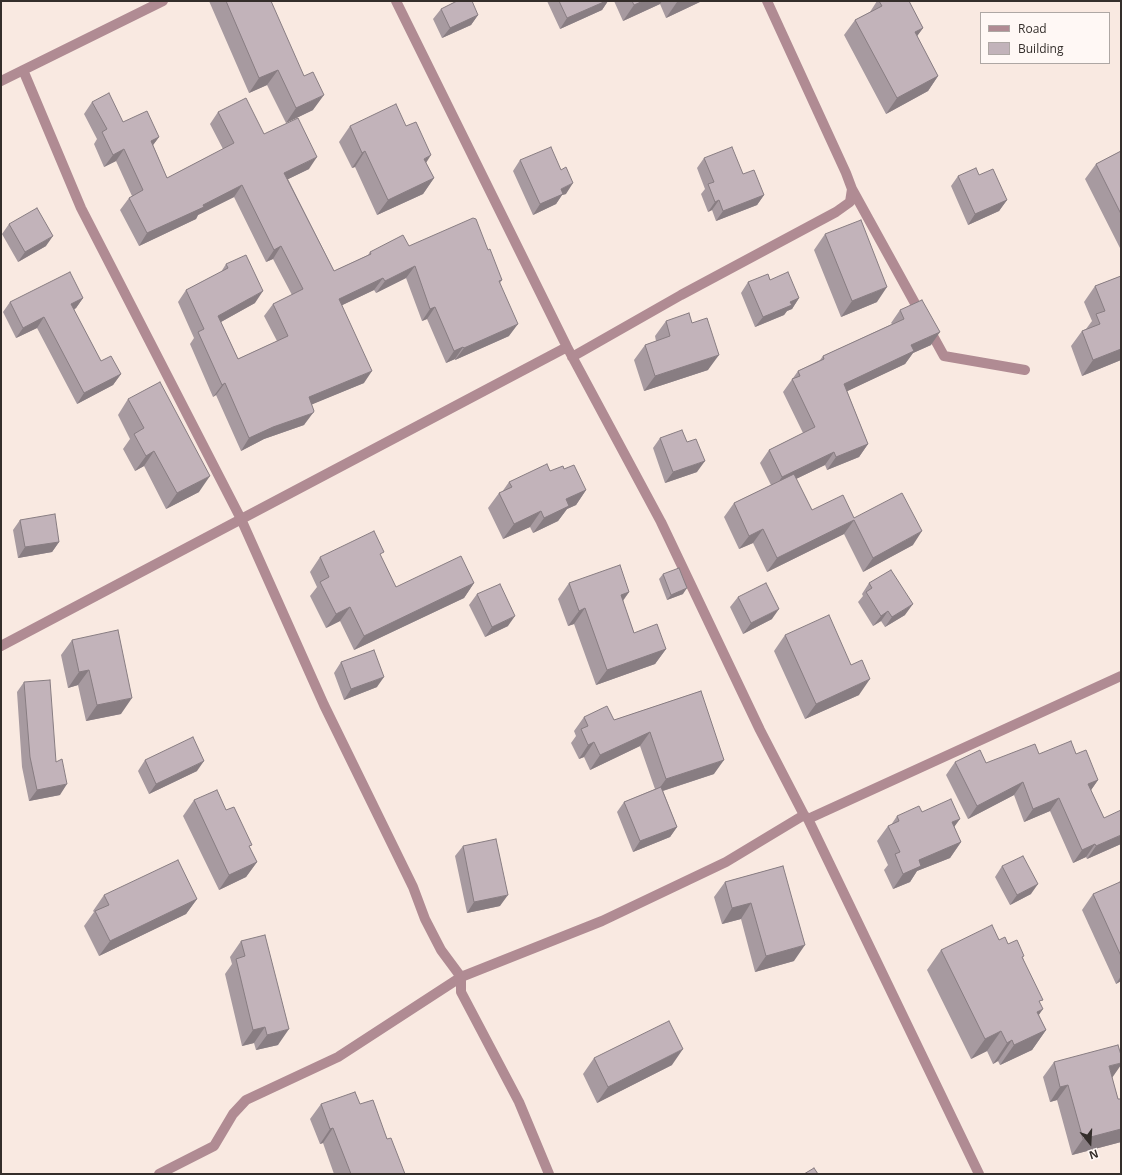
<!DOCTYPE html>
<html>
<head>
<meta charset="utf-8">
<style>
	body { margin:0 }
	#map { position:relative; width:1122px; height:1175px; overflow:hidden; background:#f9e9e1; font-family:"Open Sans",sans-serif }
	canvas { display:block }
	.frame { position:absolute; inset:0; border:2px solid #342e2b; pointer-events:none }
	.legend { position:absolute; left:980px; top:12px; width:130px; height:52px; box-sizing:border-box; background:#fff8f5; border:1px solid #aea7a4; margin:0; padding:5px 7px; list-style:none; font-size:12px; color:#342e2b }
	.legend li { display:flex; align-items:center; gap:8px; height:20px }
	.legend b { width:20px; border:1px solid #aea7a4 }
	.north { position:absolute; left:1070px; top:1123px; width:40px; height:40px; -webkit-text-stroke:3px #fff8f5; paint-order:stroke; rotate:162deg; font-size:11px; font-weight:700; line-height:16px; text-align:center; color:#342e2b }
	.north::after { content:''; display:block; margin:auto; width:14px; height:18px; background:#342e2b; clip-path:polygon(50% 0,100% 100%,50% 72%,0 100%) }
</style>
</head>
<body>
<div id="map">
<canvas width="1122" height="1175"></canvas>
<div class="frame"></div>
<ul class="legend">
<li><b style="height:5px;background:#b08b93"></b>Road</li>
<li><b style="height:11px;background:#c2b3ba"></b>Building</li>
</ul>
<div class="north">N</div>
</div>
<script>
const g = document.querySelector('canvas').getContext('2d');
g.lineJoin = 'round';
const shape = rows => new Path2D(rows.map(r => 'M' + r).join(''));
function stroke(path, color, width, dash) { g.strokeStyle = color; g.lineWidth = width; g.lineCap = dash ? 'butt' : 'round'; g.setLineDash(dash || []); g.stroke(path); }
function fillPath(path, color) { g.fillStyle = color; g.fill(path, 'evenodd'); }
const minor = shape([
	[396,1,567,347,661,522,760,730,804,815,808,819,979,1174],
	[23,70,81,208,241,519,324,705,413,887,425,919,441,950,461,977,461,992,519,1102,549,1174],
	[1,81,163,1],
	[852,189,944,356,1025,370],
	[572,357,681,295,836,212,850,202,852,189,846,173,767,1],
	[1,646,567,347],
	[808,819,1121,676],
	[159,1174,214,1146,233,1114,246,1100,338,1057,461,977,602,921,726,862,804,815]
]);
const wall = shape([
	[209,1,271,1,313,110,286,123,267,85,249,93],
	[547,1,608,1,602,10,560,29],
	[614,1,702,1,666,18,660,4,623,21],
	[877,1,909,1,923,28,917,36,938,76,928,91,886,114,844,35,855,20,870,12],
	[441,9,478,15,471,25,442,38,433,19],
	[92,102,123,122,159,137,153,145,167,178,223,149,210,124,218,112,264,134,309,169,288,179,334,271,368,255,370,252,409,246,488,250,502,280,500,283,509,336,455,360,455,359,446,363,427,319,422,321,406,278,376,293,374,290,342,305,364,383,312,404,304,425,264,439,241,451,216,395,213,397,190,344,194,338,178,302,186,290,221,272,226,264,255,303,221,322,238,359,277,341,264,316,273,304,292,295,273,259,266,262,234,197,198,215,196,219,139,246,120,210,129,198,132,196,116,161,104,167,94,144,97,139,84,114],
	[350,126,406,126,426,163,434,178,423,194,377,215,355,167,352,168,339,142],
	[1121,151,1121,250,1085,179,1096,164],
	[704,158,743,174,764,195,757,205,716,221,712,210,708,212,701,194,705,189,697,168],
	[520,160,566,194,562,195,556,204,533,215,513,171],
	[979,175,1007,200,999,211,968,225,951,186,958,176],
	[9,224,46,246,18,262,2,234],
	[825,234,877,302,841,317,814,250],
	[1121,276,1121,360,1082,376,1071,346,1082,331,1086,329,1092,321,1084,302,1095,286],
	[770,280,799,298,792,309,787,311,784,315,755,327,741,293,748,282],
	[83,298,76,308,74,310,101,361,121,374,113,385,77,404,37,328,16,338,3,312,10,302],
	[900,310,931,345,913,353,905,364,847,391,868,444,859,457,827,470,825,465,796,479,812,510,854,518,913,545,863,572,844,534,767,572,753,543,739,549,724,517,734,503,771,485,760,463,769,450,803,433,783,392,798,371,820,360,823,356,892,324,891,323],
	[666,321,692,323,708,370,644,391,634,360,645,345,656,341,655,336],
	[128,399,199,492,166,509,144,466,135,471,123,449,130,439,118,415],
	[660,438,697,472,665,483,653,448],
	[564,469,586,490,576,505,567,509,558,521,533,533,530,527,503,539,488,508,499,493,502,492,509,482,550,471],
	[20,520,59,542,52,552,18,558,13,530],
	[320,557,381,557,396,587,474,583,464,598,354,650,340,621,326,628,310,596,317,587,310,572],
	[663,574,683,594,667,600,659,579],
	[569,583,629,592,623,601,634,633,666,649,655,664,596,685,574,624,568,626,558,599],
	[869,583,905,615,885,627,881,621,873,626,858,602,863,596,862,594],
	[477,594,508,626,485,637,469,605],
	[738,597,772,619,743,634,730,607],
	[785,635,851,665,859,695,805,719,774,651],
	[72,640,121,714,86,721,78,685,68,688,61,655],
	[341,662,377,687,344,700,334,673],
	[24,682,56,762,60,795,29,801,22,767,17,692],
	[701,691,714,774,663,791,677,827,670,837,633,852,617,812,624,802,655,789,640,746,590,770,584,757,579,759,571,743,576,736,574,731,584,717,614,720],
	[1039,754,1076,754,1098,780,1091,790,1104,818,1121,844,1087,859,1086,857,1073,863,1050,811,1024,822,1014,795,968,819,946,775,955,762,986,763],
	[145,760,197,771,149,794,138,771],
	[194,800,226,810,250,848,257,862,246,877,219,890,183,816],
	[922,812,954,826,961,842,950,858,917,871,910,882,893,889,884,870,888,865,877,841,888,826,891,825,897,816],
	[463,846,500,906,467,913,455,856],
	[783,866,794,961,755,972,741,919,722,924,714,897,725,882],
	[1002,866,1031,894,1010,905,995,877],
	[1121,884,1121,981,1116,984,1082,910,1093,894],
	[104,895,197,899,186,914,99,956,84,926,94,912,93,911],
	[999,940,1008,944,1023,958,1040,1003,1039,1015,1046,1030,1032,1050,1000,1065,998,1061,993,1064,987,1051,971,1059,927,970,941,950],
	[241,941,278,1045,256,1050,254,1043,242,1046,225,974,232,964,230,957],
	[594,1058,672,1065,597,1103,583,1074],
	[1054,1062,1112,1078,1118,1099,1121,1099,1121,1142,1072,1155,1057,1100,1050,1102,1043,1077],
	[321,1104,360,1104,387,1139,405,1174,334,1174,323,1143,320,1144,310,1119]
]);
const shadedWall = shape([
	[606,1,608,1,602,10,560,29,567,18],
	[643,1,662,1,660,4,623,21,634,5],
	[680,1,702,1,666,18,677,2],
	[478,15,471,25,442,38,450,28],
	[923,28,912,43,915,32],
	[278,70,267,85,249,93,259,78],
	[938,76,928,91,886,114,897,98],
	[324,95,313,110,286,123,296,108],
	[159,137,150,149,151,141],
	[124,149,116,161,104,167,113,155],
	[365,151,355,167,352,168,362,153],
	[431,155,421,171,424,159],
	[317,157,309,169,276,185,284,173],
	[434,178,423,194,377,215,388,200],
	[573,183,566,194,562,195,556,204,533,215,540,204,561,189],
	[242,185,234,197,198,215,196,219,139,246,147,233],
	[764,195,757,205,716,221,723,211],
	[719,200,712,210,708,212,715,202],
	[1007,200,999,211,968,225,975,214],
	[53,236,46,246,18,262,25,252],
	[281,246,273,259,266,262,274,250],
	[415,266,406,278,376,293,385,281],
	[383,278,374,290,330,311,339,299],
	[887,287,877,302,841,317,852,301],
	[263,291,255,303,210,328,218,316],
	[83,298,76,308,63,315,71,304],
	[799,298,792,309,787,311,784,315,755,327,763,317,790,302],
	[435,307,427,319,422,321,430,309],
	[44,317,37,328,16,338,23,328],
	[518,324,509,336,455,360,464,348],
	[940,332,931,345,913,353,905,364,835,397,844,384,911,345],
	[463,347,455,359,446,363,454,351],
	[1121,349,1121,360,1082,376,1093,360],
	[719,355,708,370,644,391,655,376],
	[372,371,364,383,301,409,309,397],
	[121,374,113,385,77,404,84,393],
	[225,383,216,395,213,397,222,385],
	[313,413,304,425,264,439,241,451,249,438,273,427],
	[868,444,859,457,827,470,836,457],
	[154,451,144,466,135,471,146,456],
	[834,452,825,465,773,490,782,477],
	[705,461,697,472,665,483,673,472],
	[210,476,199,492,166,509,177,493],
	[586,490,576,505,567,509,558,521,533,533,544,518,566,499],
	[541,511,530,527,503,539,514,524],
	[854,520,844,534,767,572,777,558],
	[763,529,753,543,739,549,749,536],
	[922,531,913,545,863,572,873,558],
	[59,542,52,552,18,558,25,547],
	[474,583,464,598,354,650,364,636],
	[687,588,683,594,667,600,671,595],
	[629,592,618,607,621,595],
	[913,604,905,615,885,627,892,617],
	[350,607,340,621,326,628,336,614],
	[585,608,574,624,568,626,579,611],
	[779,609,772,619,743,634,751,623],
	[888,611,881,621,873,626,881,616],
	[515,616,508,626,485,637,492,627],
	[666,649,655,664,596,685,607,670],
	[89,670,78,685,68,688,79,672],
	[384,677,377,687,344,700,351,689],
	[870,679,859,695,805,719,816,704],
	[132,698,121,714,86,721,97,705],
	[650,732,640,746,590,770,600,755],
	[594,742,584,757,579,759,588,745],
	[724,760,714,774,656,793,666,779],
	[204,761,197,771,149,794,156,784],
	[1098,780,1089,793,1088,784],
	[1023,782,1014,795,968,819,977,806],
	[67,784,60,795,29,801,37,790],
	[1059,798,1050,811,1024,822,1033,809],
	[960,819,949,834,952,822],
	[677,827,670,837,633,852,640,841],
	[1121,835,1121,844,1087,859,1096,846],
	[961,842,950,858,917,871,910,882,893,889,903,874,919,860],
	[1095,844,1086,857,1073,863,1082,850],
	[257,862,246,877,219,890,229,875],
	[1038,884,1031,894,1010,905,1017,895],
	[508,895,500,906,467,913,474,902],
	[197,899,186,914,99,956,110,941],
	[751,903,741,919,722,924,732,908],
	[805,945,794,961,755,972,766,956],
	[1121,976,1121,981,1116,984],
	[1043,1009,1029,1029,1037,1012],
	[265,1027,254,1043,242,1046,253,1030],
	[289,1029,278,1045,256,1050,267,1035],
	[1046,1030,1032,1050,1000,1065,1014,1045],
	[1001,1031,987,1051,971,1059,985,1039],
	[1012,1040,998,1061,993,1064,1007,1043],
	[683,1049,672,1065,597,1103,608,1087],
	[1121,1063,1121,1065,1112,1078,1109,1066],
	[1068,1085,1057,1100,1050,1102,1060,1087],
	[333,1128,323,1143,320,1144,330,1129],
	[1121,1129,1121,1142,1072,1155,1083,1139]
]);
const building = shape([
	[226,1,271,1,304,76,313,72,324,95,296,108,278,70,259,78,226,1],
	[457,1,472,1,478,15,450,28,441,9,457,1],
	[559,1,606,1,567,18,559,1],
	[632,1,643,1,634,5,632,1],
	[879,1,909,1,923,28,915,32,938,76,897,98,855,20,882,6,879,1],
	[109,93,123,122,147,111,159,137,151,141,167,178,234,143,218,112,246,98,264,134,298,118,317,157,284,173,334,271,371,254,370,252,403,235,409,246,473,218,476,219,488,250,490,249,502,280,499,281,518,324,464,348,463,347,454,351,435,307,430,309,415,266,385,281,383,278,339,299,372,371,309,397,314,411,313,413,273,427,249,438,225,383,222,385,198,332,204,329,186,290,228,268,226,264,246,255,263,291,218,316,238,359,288,336,273,304,303,289,281,246,274,250,242,185,203,205,204,207,147,233,129,198,143,190,124,149,113,155,102,132,107,129,92,102,109,93],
	[396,104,406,126,416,122,431,155,424,159,434,178,388,200,365,151,362,153,350,126,396,104],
	[551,147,561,170,566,167,573,183,561,189,563,194,540,204,520,160,551,147],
	[732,147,743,174,754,170,764,195,723,211,719,200,715,202,708,184,714,182,704,158,732,147],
	[1121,151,1121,214,1096,164,1121,151],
	[976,168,979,175,993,169,1007,200,975,214,958,176,976,168],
	[37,208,53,236,25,252,9,224,37,208],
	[861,220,887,287,852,301,825,234,861,220],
	[70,272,83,298,71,304,101,361,111,356,121,374,84,393,44,317,23,328,10,302,70,272],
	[788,272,799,298,790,302,792,305,763,317,748,282,768,274,770,280,788,272],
	[1121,276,1121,349,1093,360,1082,331,1100,324,1096,314,1105,311,1095,286,1121,276],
	[922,300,940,332,911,345,914,351,844,384,868,444,836,457,834,452,782,477,769,450,815,427,792,379,800,376,798,371,824,359,823,356,904,319,900,310,922,300],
	[689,313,692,323,707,318,719,355,655,376,645,345,670,336,666,321,689,313],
	[160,382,210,476,177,493,154,451,146,456,134,434,144,428,128,399,160,382],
	[682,430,687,442,696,439,705,461,673,472,660,438,682,430],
	[547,464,550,471,563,466,564,469,574,465,586,490,566,499,569,506,544,518,541,511,514,524,499,493,512,487,509,482,547,464],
	[794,474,812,510,843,495,854,518,902,493,922,531,873,558,854,520,777,558,763,529,749,536,734,503,794,474],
	[55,514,59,542,25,547,20,520,55,514],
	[374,531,384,552,380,554,396,587,461,556,474,583,364,636,350,607,336,614,320,582,329,577,320,557,374,531],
	[620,565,629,592,621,595,634,633,657,624,666,649,607,670,585,608,579,611,569,583,620,565],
	[679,568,687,588,671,595,663,574,679,568],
	[891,570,913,604,892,617,888,611,881,616,866,592,872,588,869,583,891,570],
	[766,583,779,609,751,623,738,597,766,583],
	[500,584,515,616,492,627,477,594,500,584],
	[829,615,851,665,862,660,870,679,816,704,785,635,829,615],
	[118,630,132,698,97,705,89,670,79,672,72,640,118,630],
	[374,650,384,677,351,689,341,662,374,650],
	[50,680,56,762,62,759,67,784,37,790,30,757,24,682,50,680],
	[701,691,724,760,666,779,650,732,600,755,594,742,588,745,581,729,588,726,584,717,607,706,614,720,701,691],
	[193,737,204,761,156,784,145,760,193,737],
	[1071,741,1076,754,1086,750,1098,780,1088,784,1104,818,1121,810,1121,835,1096,846,1095,844,1082,850,1059,798,1033,809,1023,782,977,806,955,762,980,750,986,763,1035,744,1039,754,1071,741],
	[661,787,677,827,640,841,624,802,661,787],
	[217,790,226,810,234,807,252,845,249,846,257,862,229,875,194,800,217,790],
	[951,799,960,819,952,822,961,842,919,860,921,866,903,874,895,854,900,852,888,826,899,821,897,816,919,806,922,812,951,799],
	[496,839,508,895,474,902,463,846,496,839],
	[1023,856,1038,884,1017,895,1002,866,1023,856],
	[178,860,197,899,110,941,95,911,109,905,104,895,178,860],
	[783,866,805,945,766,956,751,903,732,908,725,882,783,866],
	[1120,882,1121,884,1121,956,1093,894,1120,882],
	[992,925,999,940,1005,937,1008,944,1017,940,1024,956,1022,957,1043,1000,1039,1001,1043,1009,1037,1012,1046,1030,1014,1045,1012,1040,1007,1043,1001,1031,985,1039,941,950,992,925],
	[265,935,289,1029,267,1035,265,1027,253,1030,236,959,245,956,241,941,265,935],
	[669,1021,683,1049,608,1087,594,1058,669,1021],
	[1118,1045,1121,1055,1121,1063,1109,1066,1118,1099,1121,1099,1121,1129,1083,1139,1068,1085,1060,1087,1054,1062,1118,1045],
	[355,1092,360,1104,373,1100,387,1139,391,1138,405,1174,351,1174,333,1128,330,1129,321,1104,355,1092],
	[814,1168,818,1174,804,1174,814,1168]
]);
stroke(minor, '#b08b93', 10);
fillPath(wall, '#a79aa0');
fillPath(shadedWall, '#887d82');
fillPath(building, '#c2b3ba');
stroke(building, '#887d82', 1);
</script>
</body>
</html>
